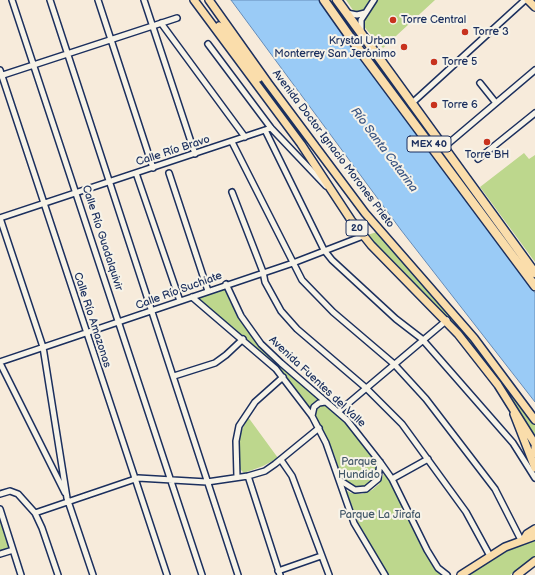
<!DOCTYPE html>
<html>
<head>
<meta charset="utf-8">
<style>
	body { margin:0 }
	canvas { display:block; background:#f7ebdb }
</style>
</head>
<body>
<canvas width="535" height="575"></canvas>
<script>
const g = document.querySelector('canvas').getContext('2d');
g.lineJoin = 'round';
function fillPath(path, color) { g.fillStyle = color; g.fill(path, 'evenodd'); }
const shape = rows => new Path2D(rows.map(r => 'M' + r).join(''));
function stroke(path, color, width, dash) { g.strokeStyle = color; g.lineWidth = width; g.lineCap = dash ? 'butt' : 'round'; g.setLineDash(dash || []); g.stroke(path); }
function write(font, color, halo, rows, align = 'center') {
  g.font = font + ' "Balsamiq Sans",sans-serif'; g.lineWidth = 4; g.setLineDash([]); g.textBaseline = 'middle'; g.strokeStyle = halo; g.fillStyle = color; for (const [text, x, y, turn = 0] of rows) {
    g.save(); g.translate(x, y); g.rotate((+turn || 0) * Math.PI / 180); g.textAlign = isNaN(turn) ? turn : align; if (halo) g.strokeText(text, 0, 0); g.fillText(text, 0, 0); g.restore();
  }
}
const green = shape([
	[346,0,435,0,383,48,366,29],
	[524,153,529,159,535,155,535,262,480,187],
	[377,232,488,361,535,425,535,435,468,341,408,276,367,235],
	[225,288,230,302,248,331,274,361,273,363,197,298],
	[280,366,319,399,309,408,278,367],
	[320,404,326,405,346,421,377,462,379,469,375,481,365,488,356,488,348,484,342,478,334,454,315,416,315,409],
	[248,417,278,458,263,466,244,473,239,468,239,448,241,432],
	[384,473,392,484,423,550,431,562,443,575,388,575,358,522,346,490,351,493,362,494,372,490,379,484],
	[0,516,10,548,0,552],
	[535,541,535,557,510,575,465,575,511,547]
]);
const water = shape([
	[231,0,321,0,343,34,535,293,535,402,401,230,231,0]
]);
const minor = shape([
	[12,0,202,575],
	[50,0,238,575],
	[98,0,153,168],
	[144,0,195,154],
	[347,13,357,15,365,13],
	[161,23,245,137],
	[361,31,361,20,374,0],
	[208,44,271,128,326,186],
	[0,70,167,575],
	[0,76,177,18],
	[480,83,496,103],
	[411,104,525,0],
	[265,130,324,250,332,260,396,319,422,339,513,443,535,478],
	[232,142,302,280,333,312,394,364,426,399,495,489,521,540],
	[443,148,535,70],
	[478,159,535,113],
	[136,173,180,301],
	[169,173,208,291],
	[232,192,263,272,265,282,281,311,297,329,366,388,402,424,466,512,490,556],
	[0,218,43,347,67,498,93,575],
	[0,218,271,128],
	[226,284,241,316,261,344,281,363,347,420,380,462,392,479,427,550,438,568,447,575],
	[192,297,276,369,312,416,326,443,354,523,385,575],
	[0,362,293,263,363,236],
	[0,363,65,493],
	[174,376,215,363,226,355,243,339],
	[338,412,447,320],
	[312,416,314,407,319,403,325,402],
	[281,460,292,476,329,575],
	[248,476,280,575],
	[237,477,236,441,239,426,255,402,283,377],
	[392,479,428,459],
	[341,481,355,490,366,489,378,479,380,462],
	[0,494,10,491,18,494,35,513,138,478,207,482,248,476,265,471,275,464,319,428],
	[0,509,21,575],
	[35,513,42,528,58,575],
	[0,554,13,550],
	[278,571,321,556]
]);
const major = shape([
	[194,0,301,144,351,220,371,245,458,334,498,385,535,444],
	[209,0,268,83,365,213,474,338,535,420],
	[528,0,535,7],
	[219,26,259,78],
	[514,414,535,468],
	[535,447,535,454],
	[524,539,527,534,535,529],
	[461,575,505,547,535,536],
	[517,575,535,561]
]);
const highway = shape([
	[324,0,355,44,535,286],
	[337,0,535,273]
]);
const markers = [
	[393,20,4,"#c8321e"],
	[465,32,4,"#c8321e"],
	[404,47,4,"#c8321e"],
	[434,62,4,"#c8321e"],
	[434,105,4,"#c8321e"],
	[487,142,4,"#c8321e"]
];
const shields = [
	[429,144,44],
	[357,228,22]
];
const shieldNames = [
	["MEX 40",429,144],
	["20",357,228]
];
const poiNames = [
	["Torre Central",401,20],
	["Torre 3",473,32],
	["Krystal Urban",396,41,"right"],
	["Monterrey San Jerónimo",396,54,"right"],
	["Torre 5",442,62],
	["Torre 6",442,105],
	["Torre BH",487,155,"center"]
];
const streetNames = [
	["Avenida Doctor Ignacio Morones Prieto",333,149,53],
	["Calle Río Bravo",173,151,-18],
	["Calle Río Guadalquivir",102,238,72],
	["Calle Río Suchiate",179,291,-20],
	["Calle Río Amazonas",92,320,72],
	["Avenida Fuentes del Valle",317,382,43]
];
const parkNames = [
	["Parque",359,462],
	["Hundido",359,475],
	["Parque La Jirafa",380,515]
];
const waterNames = [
	["Río Santa Catarina",384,150,53]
];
fillPath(green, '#bdd78d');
fillPath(water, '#9acbf6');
stroke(water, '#678db9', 1);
stroke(minor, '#1b2f5e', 8);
stroke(major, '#1b2f5e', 10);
stroke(highway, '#1b2f5e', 11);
stroke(minor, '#f7f3e8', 5);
stroke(major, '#faddab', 7);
stroke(highway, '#faddab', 8);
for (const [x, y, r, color] of markers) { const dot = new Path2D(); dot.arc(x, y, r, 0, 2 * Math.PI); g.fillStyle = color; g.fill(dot); stroke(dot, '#f7f3e8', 1.5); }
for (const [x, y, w] of shields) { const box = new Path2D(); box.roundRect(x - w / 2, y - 8, w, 16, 3); g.fillStyle = '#f7f3e8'; g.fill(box); stroke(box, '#1b2f5e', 1); }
write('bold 10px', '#1b2f5e', null, shieldNames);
write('11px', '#1b2f5e', '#f7f3e8', poiNames, 'left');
write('11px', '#1b2f5e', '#f7f3e8', streetNames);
write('11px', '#44596a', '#f7f3e8', parkNames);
write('italic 12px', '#3b5684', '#f7f3e8', waterNames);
</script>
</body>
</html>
